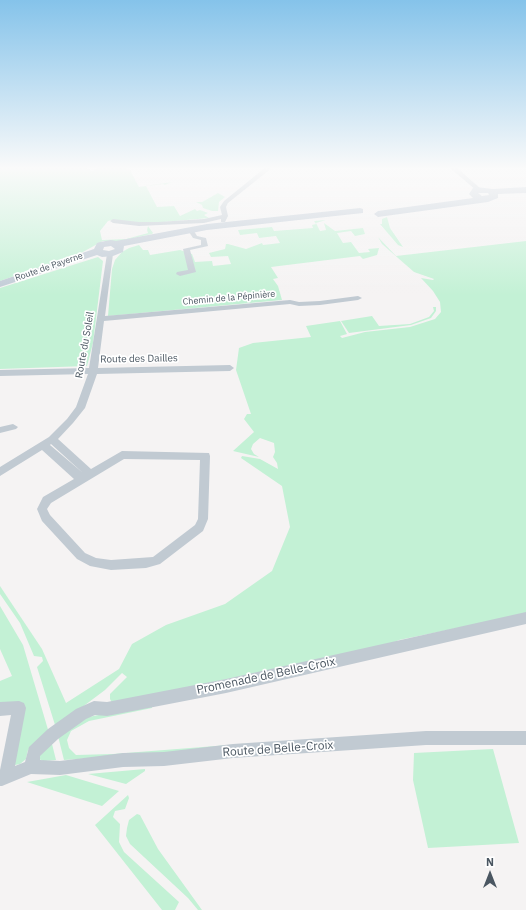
<!DOCTYPE html>
<html>
<head>
<meta charset="utf-8">
<style>
	body { margin:0 }
	#map { position:relative; width:526px; height:910px; overflow:hidden; background:#f5f3f3; font-family:"IBM Plex Sans",sans-serif }
	canvas { display:block }
	.north { position:absolute; left:470px; top:854px; width:40px; height:40px; -webkit-text-stroke:3px #fff; paint-order:stroke; rotate:0deg; font-size:11px; font-weight:700; line-height:16px; text-align:center; color:#4a5661 }
	.north::after { content:''; display:block; margin:auto; width:14px; height:18px; background:#4a5661; clip-path:polygon(50% 0,100% 100%,50% 72%,0 100%) }
</style>
</head>
<body>
<div id="map">
<canvas width="526" height="910"></canvas>
<div class="north">N</div>
</div>
<script>
const g = document.querySelector('canvas').getContext('2d');
g.lineJoin = 'round';
function fillPath(path, color) { g.fillStyle = color; g.fill(path, 'evenodd'); }
const shape = rows => new Path2D(rows.map(r => 'M' + r).join(''));
function write(font, color, halo, rows, align = 'center') {
  g.font = font + ' "IBM Plex Sans",sans-serif'; g.lineWidth = 3.5; g.setLineDash([]); g.textBaseline = 'middle'; g.strokeStyle = halo; g.fillStyle = color; for (const [text, x, y, turn = 0] of rows) {
    g.save(); g.translate(x, y); g.rotate((+turn || 0) * Math.PI / 180); g.textAlign = isNaN(turn) ? turn : align; if (halo) g.strokeText(text, 0, 0); g.fillText(text, 0, 0); g.restore();
  }
}
const green = shape([
	[0,167,83,167,92,171,101,167,125,167,127,171,130,170,139,187,172,182,165,185,163,184,146,186,157,207,174,206,180,216,195,209,197,211,200,210,208,213,204,215,209,218,141,224,112,220,108,221,100,231,102,240,126,239,148,233,147,230,148,226,153,233,152,234,120,241,103,241,81,253,0,281],
	[218,193,225,197,219,202,218,211,212,211,203,208,202,205,196,202,202,202],
	[387,217,390,228,403,247,398,245,380,224,382,224,382,219],
	[326,220,316,223,320,231,326,230,324,223,335,231,363,228,365,234,355,236,351,231,337,233,343,243,351,242,359,253,370,252,368,249,379,248,377,255,363,259,360,256,271,267,278,278,273,279,278,286,282,300,108,316,112,269,115,260,122,252,129,248,139,245,143,250,148,250,150,255,180,250,192,254,195,262,212,261,213,266,231,264,228,256,211,257,209,253,225,249,226,244,228,244,246,249,262,243,263,245,280,243,276,236,259,238,257,233,240,235,238,230,272,227,274,231,313,228,312,225,316,224,314,221],
	[378,237,396,256,526,241,526,614,399,640,385,646,112,703,110,699,110,694,127,677,122,673,105,690,77,711,55,725,37,667,43,661,42,657,34,656,20,623,0,594,0,586,42,649,66,703,119,669,132,644,166,625,225,604,272,571,290,527,282,486,241,458,242,456,260,459,278,469,277,463,273,457,275,452,274,443,260,438,253,444,251,449,254,454,259,457,233,451,254,432,244,419,247,414,251,414,236,370,239,348,253,343,311,337,306,326,340,321,347,334,340,336,342,338,365,332,410,327,435,319,441,312,440,302,433,291,421,278,433,280,434,279,414,272,382,244],
	[98,257,103,261,93,343,87,366,0,369,0,288],
	[433,307,436,307,436,311,431,318,411,325,349,333,341,321,372,316,379,326,410,324,429,317,434,311],
	[0,606,23,645,49,733,28,750,26,759,20,764,10,766,24,704,0,704,0,681,12,676,0,649],
	[152,705,152,708,89,721,71,731,67,740,69,748,76,755,113,754,254,743,175,752,64,760,58,736,88,717],
	[51,740,56,760,43,761,39,759,39,753],
	[493,749,519,843,428,848,413,780,414,753],
	[145,769,145,771,126,784,88,774],
	[66,775,119,791,102,806,27,782],
	[128,795,129,798,125,809,115,811,113,817,120,824,119,842,124,852,179,902,175,910,162,910,95,825],
	[137,814,140,815,158,849,202,910,198,910,188,898,130,844,126,836,127,828,129,820]
]);
const street = shape([
	[266,167,273,167,228,203,226,207,228,216,225,222,221,222,221,219,204,223,139,226,113,223,110,221,113,219,139,222,158,222,204,219,222,215,220,207,224,201,266,167],
	[449,167,456,167,481,189,481,191,477,191,449,167],
	[190,231,194,231,197,236,206,238,208,246,190,250,196,272,180,276,176,274,177,272,188,270,183,249,201,245,201,240,193,238,189,232,190,231],
	[110,252,113,254,105,316,290,300,299,302,320,301,358,296,362,298,358,300,320,305,299,306,290,304,104,321,98,368,230,365,234,368,230,371,97,374,85,408,73,423,58,439,91,469,122,451,209,453,210,456,208,519,203,531,160,564,146,568,111,570,90,566,77,559,42,521,37,509,43,497,74,479,42,450,0,476,0,467,49,437,67,419,76,407,88,374,0,376,0,370,89,368,107,254,110,252],
	[51,444,83,473,50,445,51,444],
	[124,459,200,460,198,519,195,525,153,557,111,560,96,558,85,553,50,515,47,509,51,503,124,459],
	[13,424,18,427,16,429,0,433,0,427,13,424],
	[526,612,526,624,226,693,107,716,95,715,86,719,58,739,40,756,40,760,60,761,123,753,164,752,233,744,426,731,526,731,526,745,426,745,233,758,164,766,123,767,60,775,31,774,2,786,0,786,0,770,11,715,0,716,0,702,19,701,24,703,26,708,15,766,25,762,29,747,48,729,76,709,94,701,107,702,226,679,526,612]
]);
const secondary = shape([
	[476,187,493,189,526,187,526,193,498,194,498,198,488,202,378,217,374,214,378,211,473,198,469,194,473,188,476,187],
	[478,193,488,193,489,195,482,196,478,193],
	[360,208,363,209,363,213,207,230,124,246,123,252,113,256,102,257,97,255,0,287,0,281,94,249,97,243,100,242,111,240,116,241,207,224,360,208],
	[111,246,115,249,109,251,103,250,104,247,111,246]
]);
const farStreetnames = [
	["Route de Payerne",49,267,-19],
	["Chemin de la Pépinière",229,298,-5]
];
const streetNames = [
	["Route du Soleil",85,345,-80],
	["Route des Dailles",139,359,-1]
];
const nearStreetnames = [
	["Promenade de Belle-Croix",266,676,-12],
	["Route de Belle-Croix",278,749,-4]
];
fillPath(green, '#c3f1d5');
fillPath(street, '#c1cad2');
fillPath(secondary, '#c1cbd6');
const sky = g.createLinearGradient(0, 0, 0, 295);
sky.addColorStop(0, '#85c3ea');
sky.addColorStop(0.57, '#fafafa');
sky.addColorStop(1, '#fafafa00');
g.fillStyle = sky;
g.fillRect(0, 0, 526, 295);
write('9px', '#4a5661', '#fff', farStreetnames);
write('10px', '#4a5661', '#fff', streetNames);
write('12px', '#4a5661', '#fff', nearStreetnames);
</script>
</body>
</html>
